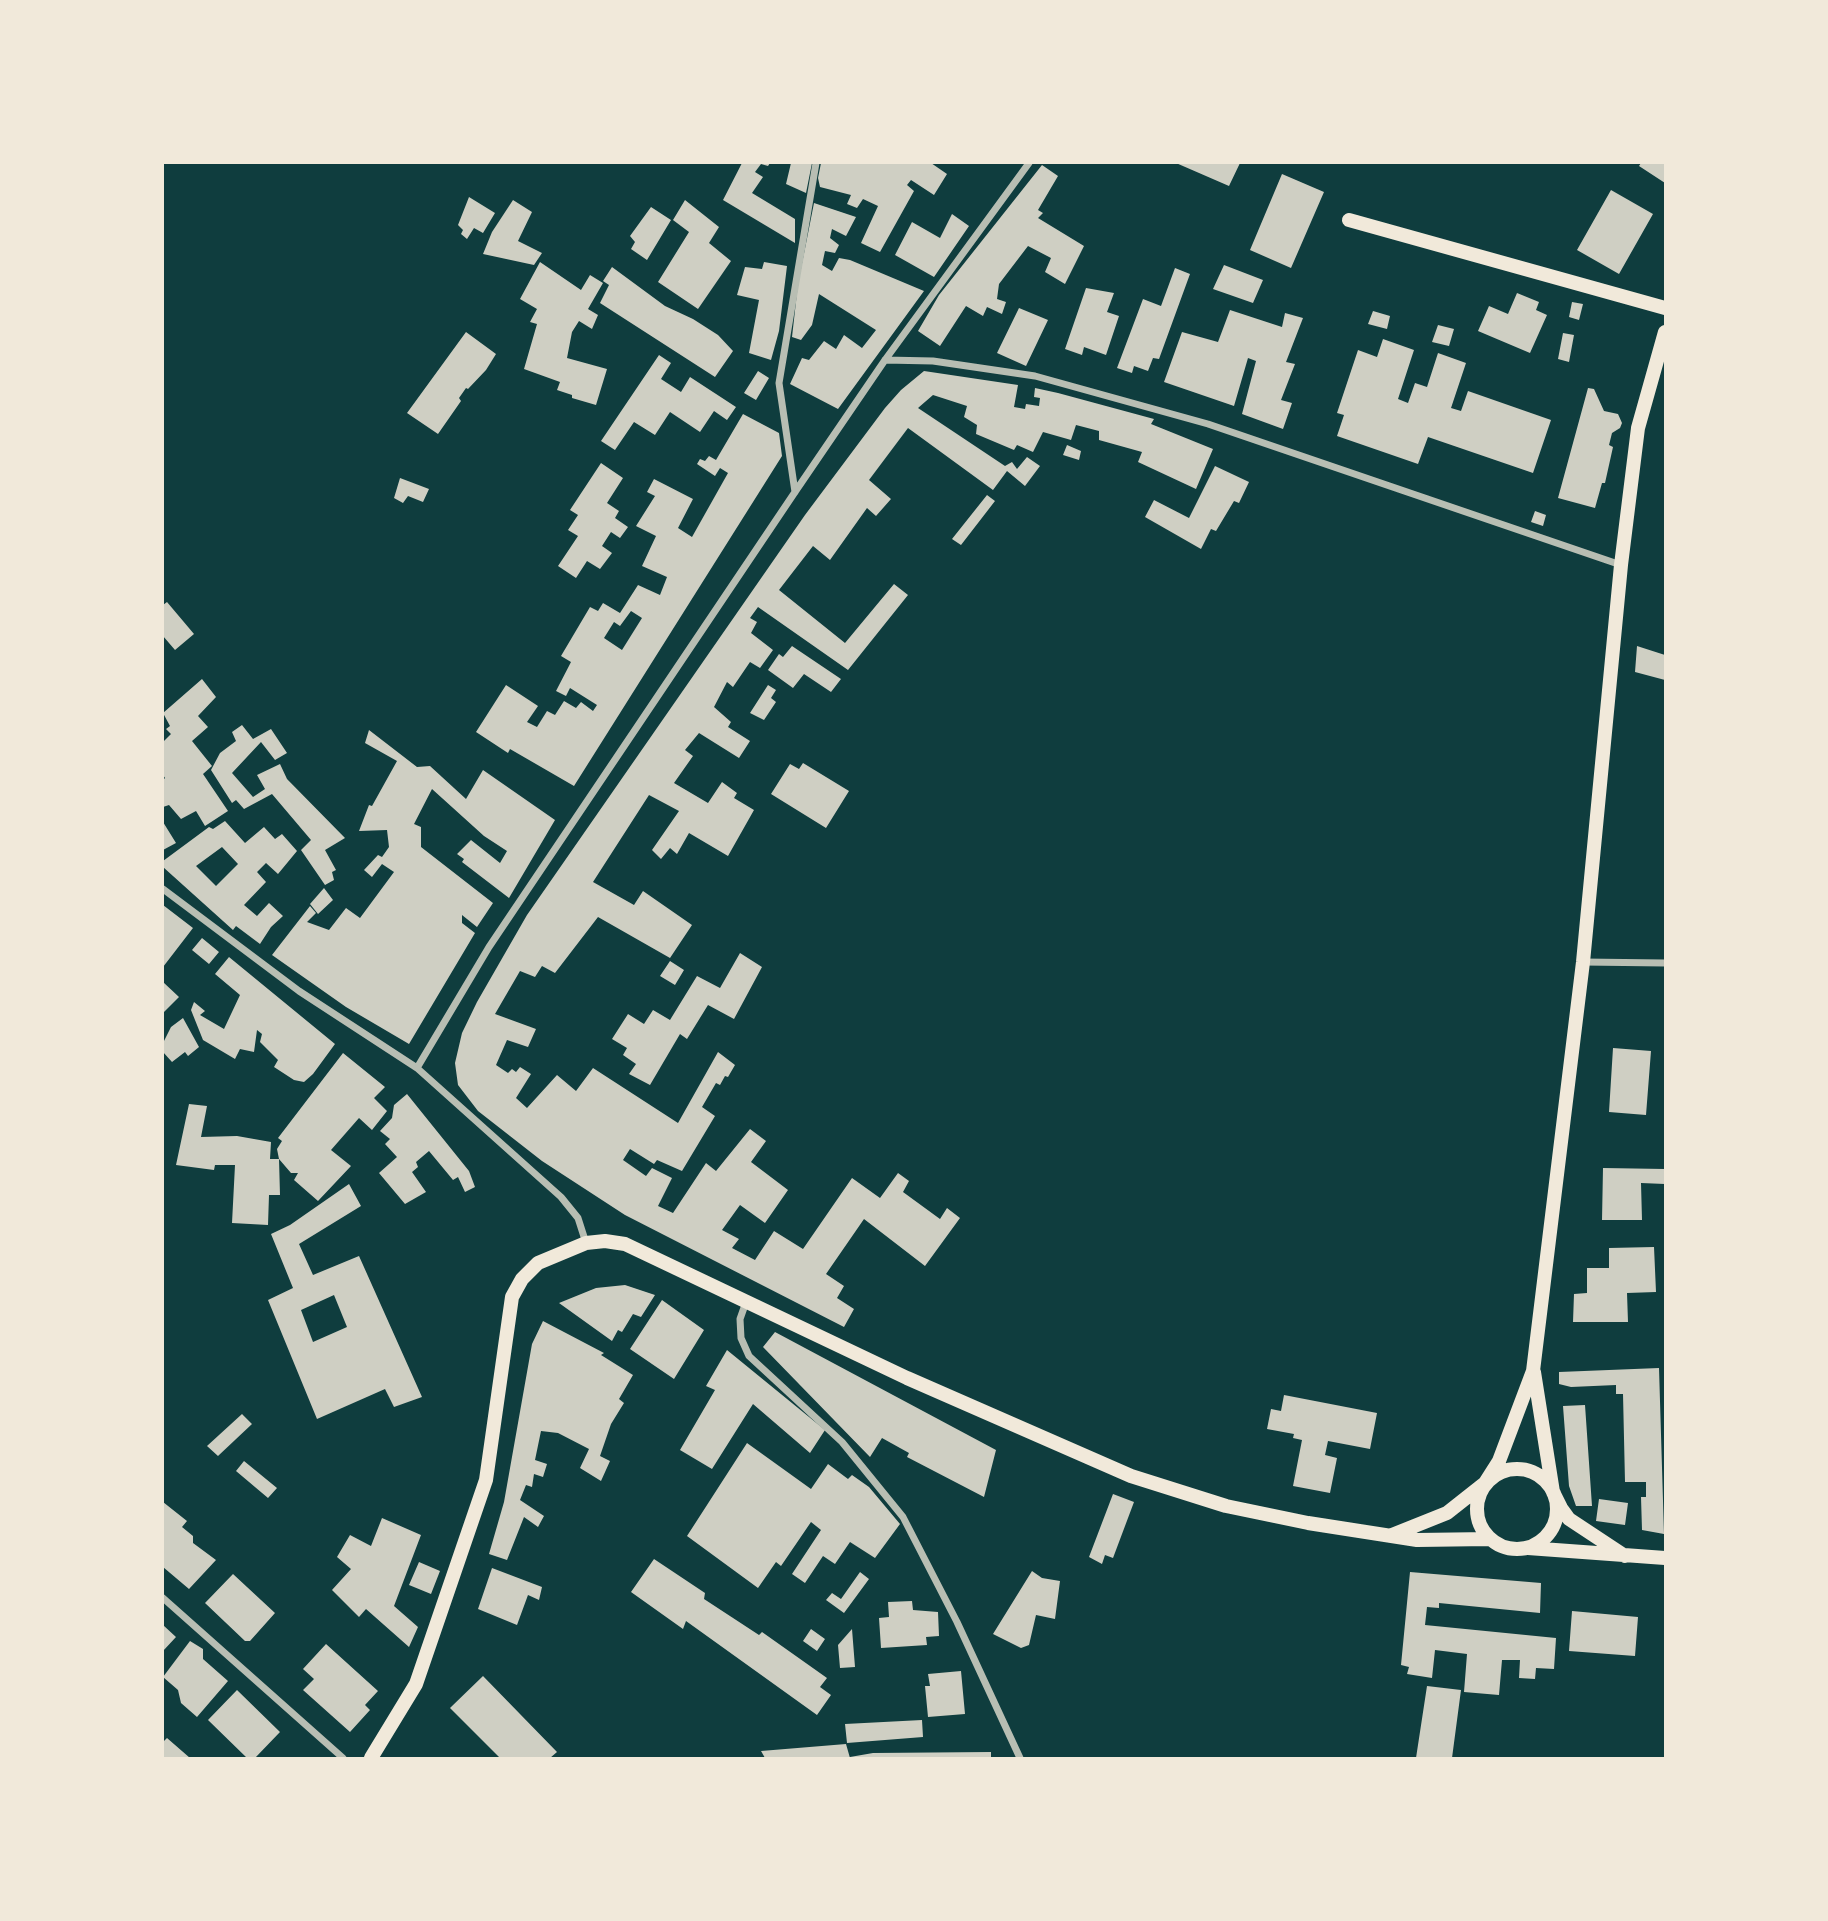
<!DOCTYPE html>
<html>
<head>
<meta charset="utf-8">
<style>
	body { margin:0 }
	#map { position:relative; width:1828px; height:1921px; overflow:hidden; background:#0f3d3e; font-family:Raleway,sans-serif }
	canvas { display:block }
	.frame { position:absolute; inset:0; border:164px solid #f1e9da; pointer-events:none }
</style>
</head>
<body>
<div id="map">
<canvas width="1828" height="1921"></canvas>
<div class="frame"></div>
</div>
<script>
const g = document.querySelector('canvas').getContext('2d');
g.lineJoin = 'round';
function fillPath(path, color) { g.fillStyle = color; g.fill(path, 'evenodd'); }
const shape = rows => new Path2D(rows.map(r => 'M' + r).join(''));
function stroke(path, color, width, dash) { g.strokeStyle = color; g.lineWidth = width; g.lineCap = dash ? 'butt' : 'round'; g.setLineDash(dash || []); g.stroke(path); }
const building = shape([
	[742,163,770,163,768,166,761,164,755,172,763,177,752,193,795,219,795,243,723,200],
	[791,163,812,163,806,193,786,184],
	[821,163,931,163,947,174,934,195,911,180,907,185,914,191,880,252,861,243,878,206,863,199,857,208,847,204,851,195,820,187,818,178],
	[1176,163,1240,163,1229,186],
	[1641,163,1665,163,1665,183,1639,166],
	[1042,165,1058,176,1038,210,1043,213,1038,218,1084,246,1065,284,1045,272,1051,258,1028,246,999,284,997,299,1006,302,1002,314,987,307,983,316,966,306,940,346,918,331,939,295],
	[1282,174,1324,192,1291,268,1250,250],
	[1611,190,1653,214,1619,274,1577,250],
	[469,197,495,213,483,233,474,228,467,239,461,234,463,230,458,225],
	[513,200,532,212,518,241,542,253,534,265,483,254,492,232],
	[685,200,719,227,709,243,731,261,698,309,658,282,689,232,673,220],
	[814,203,856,217,846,236,832,229,830,238,839,245,835,253,825,251,822,265,832,271,839,258,850,260,924,291,838,409,790,384,802,358,809,360,824,341,836,349,844,335,862,348,876,330,819,294,812,325,801,340,792,337,798,284],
	[651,207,671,220,647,260,631,249,635,242,630,236],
	[952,214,969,226,934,277,895,255,912,222,940,238],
	[540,262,581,290,590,275,603,283,588,309,598,315,592,329,579,321,572,332,567,358,607,369,596,405,572,398,572,395,557,390,560,382,524,369,537,324,530,322,537,309,520,299],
	[764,262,787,266,779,331,771,360,749,353,759,300,737,295,745,267,762,269],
	[1224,265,1263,280,1253,303,1213,289],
	[612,267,665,306,693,319,718,335,733,351,715,377,600,303,609,285,603,281],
	[1175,268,1190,274,1159,359,1153,358,1148,371,1134,366,1132,373,1117,368,1143,299,1161,306],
	[1086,288,1114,293,1107,312,1119,316,1106,355,1084,347,1082,355,1065,349],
	[1517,293,1539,302,1536,310,1547,315,1530,353,1478,331,1489,306,1508,314],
	[1572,302,1583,304,1579,320,1569,317],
	[1019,308,1048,320,1026,366,997,353],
	[1230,310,1282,327,1285,313,1303,318,1286,362,1295,364,1281,400,1292,403,1283,429,1242,414,1256,361,1248,358,1234,406,1164,382,1182,332,1218,342],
	[1373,311,1390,316,1387,329,1368,324],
	[1438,325,1454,329,1449,346,1432,342],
	[466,332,496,354,486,370,468,389,466,388,459,398,461,401,438,434,407,413],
	[1563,333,1574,335,1569,362,1558,359],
	[1383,339,1414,350,1398,399,1408,403,1415,383,1427,387,1438,353,1466,363,1451,408,1461,411,1468,391,1551,420,1533,473,1428,437,1418,464,1337,436,1344,415,1337,413,1358,350,1377,357],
	[659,355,671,363,661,379,681,392,690,377,736,407,727,420,714,411,700,432,670,412,655,435,634,422,615,450,601,441],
	[758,371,769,378,756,400,744,393],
	[924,371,1018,385,1014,407,1025,409,1026,404,1039,406,1040,398,1034,397,1035,388,1058,393,1154,419,1151,424,1213,449,1196,489,1138,462,1142,452,1099,440,1099,431,1076,425,1071,440,1043,432,1033,452,1017,445,1014,450,976,434,977,425,964,417,967,406,933,395,918,408,1005,466,1012,462,1017,469,1027,457,1040,466,1025,486,1007,471,993,490,908,428,869,480,891,499,876,516,867,508,830,560,813,546,779,590,845,643,894,584,908,595,848,670,758,607,750,618,757,622,751,633,773,650,760,668,750,662,733,687,727,682,714,707,731,722,728,727,750,741,739,758,699,733,685,750,693,756,674,783,708,803,722,782,737,793,734,798,754,810,728,856,689,833,677,854,670,848,661,859,652,850,679,811,649,795,593,882,634,905,643,891,692,925,670,958,598,917,555,973,542,966,535,977,520,971,495,1014,536,1029,528,1047,507,1040,496,1065,508,1073,512,1069,516,1072,520,1067,531,1074,516,1098,527,1108,557,1075,576,1091,593,1068,678,1123,718,1052,735,1065,728,1077,725,1076,720,1085,716,1083,702,1107,715,1116,682,1171,657,1160,654,1164,630,1149,623,1160,646,1176,652,1168,672,1178,658,1206,673,1213,706,1163,716,1171,750,1129,766,1141,751,1162,788,1190,765,1223,740,1205,722,1230,739,1239,732,1248,755,1260,774,1231,803,1249,852,1178,880,1198,898,1173,909,1181,903,1192,940,1219,947,1208,960,1218,925,1266,864,1219,826,1274,844,1286,837,1298,854,1309,844,1327,625,1215,542,1161,478,1111,458,1085,455,1063,462,1033,477,1002,527,915,805,515,885,408,901,390],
	[1588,388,1594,389,1604,411,1618,414,1622,423,1620,428,1612,433,1609,445,1613,447,1605,483,1602,483,1595,508,1558,498],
	[743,414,779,433,782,456,574,786,510,749,508,753,476,732,506,685,538,706,527,722,537,727,547,711,555,715,564,701,576,708,581,702,593,711,597,705,570,688,566,696,556,691,571,662,561,656,590,607,598,611,603,603,620,613,638,585,660,595,667,577,642,566,656,536,636,526,655,496,647,492,654,479,693,499,678,528,692,537,728,473,720,468,715,476,697,464,700,459,705,461,709,456,716,460],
	[631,611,642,618,622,650,604,638,614,622,620,626],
	[1067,445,1081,451,1079,460,1063,455],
	[601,463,623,478,607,503,619,511,615,518,628,527,620,538,611,532,602,546,612,553,600,569,587,561,576,578,558,566,578,536,568,530,578,515,570,510],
	[1215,466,1249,482,1239,503,1234,501,1216,531,1211,529,1201,549,1145,517,1154,500,1189,518],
	[400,478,429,489,423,502,408,496,403,503,394,498],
	[987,495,995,501,961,545,952,539],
	[1535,511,1546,515,1543,526,1531,522],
	[167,602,194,634,175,650,163,636,163,605],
	[792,646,841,679,831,692,804,674,793,688,768,670,779,654,783,657],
	[1637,646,1665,655,1665,680,1635,672],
	[202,679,216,697,198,716,208,727,192,741,212,766,203,774,228,811,205,826,196,811,181,819,169,805,163,807,163,780,165,778,163,775,163,742,171,734,166,729,170,726,163,713],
	[768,685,776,690,771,698,776,702,764,720,750,713],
	[242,725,253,739,271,729,287,753,275,760,261,742,232,773,253,797,265,789,257,775,280,764,287,779,345,838,325,850,336,870,332,872,334,880,325,885,301,850,311,840,272,794,244,809,236,800,232,803,211,770,220,753,236,741,232,732],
	[369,730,417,767,430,766,466,799,483,770,555,820,509,898,462,862,464,859,457,854,471,840,500,863,507,851,484,836,432,789,414,824,421,827,421,847,493,903,477,927,462,915,462,923,475,933,409,1044,346,1007,272,955,310,906,316,913,307,922,329,930,346,908,360,918,394,872,382,864,372,877,364,870,378,855,382,857,389,847,387,830,359,831,369,805,372,806,397,761,365,743],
	[803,763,849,791,826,828,771,794,790,764,799,769],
	[225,821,245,843,264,827,275,839,282,834,297,851,278,874,266,863,257,872,266,882,244,905,257,916,269,903,283,916,271,927,260,944,236,926,233,930,163,867,163,861,209,827,213,829],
	[222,847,238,864,216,886,196,866],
	[163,822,176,843,163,850],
	[324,888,333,900,318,914,310,904],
	[163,905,193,928,163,967],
	[202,938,219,952,209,964,192,950],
	[740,953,762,967,734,1019,708,1005,687,1039,680,1034,650,1085,629,1074,636,1064,623,1055,627,1048,612,1039,628,1014,644,1024,653,1010,670,1020,697,976,720,988],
	[229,957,335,1044,313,1074,304,1082,294,1080,274,1067,278,1060,260,1042,262,1034,257,1030,254,1052,240,1049,235,1059,203,1040,191,1010,194,1002,205,1011,200,1015,224,1029,240,995,215,974],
	[670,961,684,970,675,985,660,976],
	[163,982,179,997,163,1013],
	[183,1018,199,1047,188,1056,185,1052,172,1062,163,1052,163,1043,171,1027],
	[1613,1048,1651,1051,1646,1115,1609,1112],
	[343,1053,385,1087,374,1098,387,1111,372,1130,359,1118,331,1150,351,1166,318,1201,294,1180,298,1173,291,1173,279,1159,277,1149,282,1141,278,1138],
	[407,1094,469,1171,475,1187,465,1192,458,1177,453,1180,429,1151,416,1162,418,1167,412,1172,426,1192,405,1204,379,1173,397,1157,385,1144,390,1139,380,1131,392,1118,394,1105],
	[189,1104,207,1106,201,1137,237,1136,271,1142,270,1159,279,1159,280,1195,269,1195,268,1225,232,1223,235,1165,215,1165,214,1170,176,1165],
	[1603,1168,1665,1169,1665,1184,1641,1183,1642,1220,1602,1220],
	[349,1184,361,1206,299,1244,313,1275,359,1256,422,1397,394,1407,385,1389,317,1419,268,1300,293,1288,271,1234,290,1225],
	[334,1295,347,1327,313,1342,301,1310],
	[1654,1247,1656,1292,1627,1293,1628,1322,1573,1322,1574,1294,1587,1293,1587,1268,1609,1268,1609,1248],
	[625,1285,655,1295,641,1317,633,1314,622,1332,618,1330,612,1341,559,1303,596,1288],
	[662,1300,704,1330,674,1379,630,1349],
	[543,1321,604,1353,601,1355,633,1375,619,1399,624,1403,611,1424,600,1456,610,1461,601,1481,580,1468,589,1449,558,1433,541,1431,535,1460,547,1464,543,1477,534,1474,532,1487,526,1485,520,1500,544,1516,538,1527,524,1517,507,1560,489,1554,504,1502,532,1344],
	[775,1332,996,1450,984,1497,907,1457,909,1453,882,1438,870,1457,763,1347],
	[727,1350,825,1430,810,1453,753,1404,712,1469,680,1450,715,1390,706,1386],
	[1659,1368,1664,1534,1642,1530,1641,1497,1646,1497,1646,1482,1625,1482,1623,1394,1616,1394,1616,1385,1571,1387,1559,1384,1559,1372],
	[1284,1395,1377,1413,1370,1449,1328,1441,1325,1455,1337,1458,1330,1493,1293,1486,1302,1440,1293,1438,1294,1434,1267,1429,1271,1409,1281,1411],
	[1585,1405,1592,1506,1576,1506,1569,1486,1563,1406],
	[242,1414,252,1424,218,1456,207,1446],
	[747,1443,811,1489,828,1464,848,1479,852,1475,869,1487,900,1524,875,1558,850,1542,835,1564,823,1556,805,1583,792,1574,821,1530,811,1522,781,1566,776,1562,758,1588,687,1536],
	[244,1461,277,1488,268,1498,236,1471],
	[1113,1494,1134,1502,1113,1558,1105,1555,1102,1564,1089,1557],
	[1599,1499,1628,1503,1625,1525,1596,1521],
	[163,1502,187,1521,182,1527,193,1536,193,1543,216,1560,189,1589,163,1567],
	[382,1518,421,1535,394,1606,418,1627,409,1647,366,1609,359,1617,332,1590,351,1569,337,1557,350,1535,371,1546],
	[654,1559,705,1593,704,1599,759,1635,762,1632,827,1678,820,1687,831,1695,817,1715,686,1621,683,1629,631,1592],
	[419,1562,440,1571,431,1594,409,1585],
	[492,1568,542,1587,539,1600,528,1595,517,1625,478,1609],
	[1032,1571,1042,1578,1060,1581,1055,1619,1036,1615,1029,1645,1021,1648,993,1634],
	[860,1572,869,1579,844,1613,826,1600,832,1593,841,1599],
	[1410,1572,1541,1583,1540,1613,1439,1603,1439,1608,1427,1607,1425,1625,1556,1638,1554,1669,1536,1668,1535,1679,1519,1678,1520,1660,1502,1660,1499,1695,1464,1692,1467,1654,1435,1650,1432,1678,1407,1674,1409,1667,1401,1665],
	[233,1574,275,1613,250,1641,245,1641,205,1603],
	[912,1601,913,1610,938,1612,939,1636,926,1637,927,1645,881,1648,879,1618,889,1617,888,1602],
	[1572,1611,1638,1617,1635,1656,1569,1651],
	[163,1625,176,1637,163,1651],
	[811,1629,825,1639,817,1651,803,1641],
	[852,1629,855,1667,840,1668,838,1645],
	[190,1641,203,1649,203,1659,228,1681,197,1717,181,1703,178,1690,163,1677],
	[326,1644,378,1691,365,1705,370,1710,350,1732,303,1690,314,1679,303,1669],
	[961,1671,965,1714,928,1717,925,1686,930,1686,928,1674],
	[483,1676,557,1752,550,1758,500,1758,450,1708],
	[1427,1686,1461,1690,1452,1758,1416,1758],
	[237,1690,280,1732,255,1758,247,1758,208,1720],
	[922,1720,923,1737,847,1743,845,1724],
	[167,1738,190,1758,163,1758,163,1742],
	[846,1744,850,1758,765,1758,761,1751],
	[991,1752,991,1758,850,1757,873,1753]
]);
const minor = shape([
	[885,360,933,361,1035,376,1208,424,1621,565],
	[795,492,779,383,816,163],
	[163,889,299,991,417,1068],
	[1583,962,1665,963],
	[586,1243,578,1218,561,1197,417,1068,489,947,795,492,885,360,1029,163],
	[746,1302,740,1319,741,1338,749,1356,842,1442,903,1517,957,1622,1020,1758],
	[163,1598,343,1758]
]);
const secondary = shape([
	[1349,220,1665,308],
	[1534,1372,1553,1492,1561,1508,1569,1519,1625,1556],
	'1477 1509a40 40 0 1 1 80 0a40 40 0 1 1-80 0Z',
	[1392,1535,1447,1513,1485,1483,1499,1461,1533,1371,1583,962,1621,565,1638,428,1665,332],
	[1528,1548,1665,1558],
	[371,1758,416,1684,486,1480,512,1297,522,1279,538,1263,586,1243,605,1241,625,1244,907,1378,1131,1476,1226,1506,1308,1523,1417,1540,1489,1539]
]);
fillPath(building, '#cfcfc3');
stroke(minor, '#b8beb3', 7);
stroke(secondary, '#f1e9da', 14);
</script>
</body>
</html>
